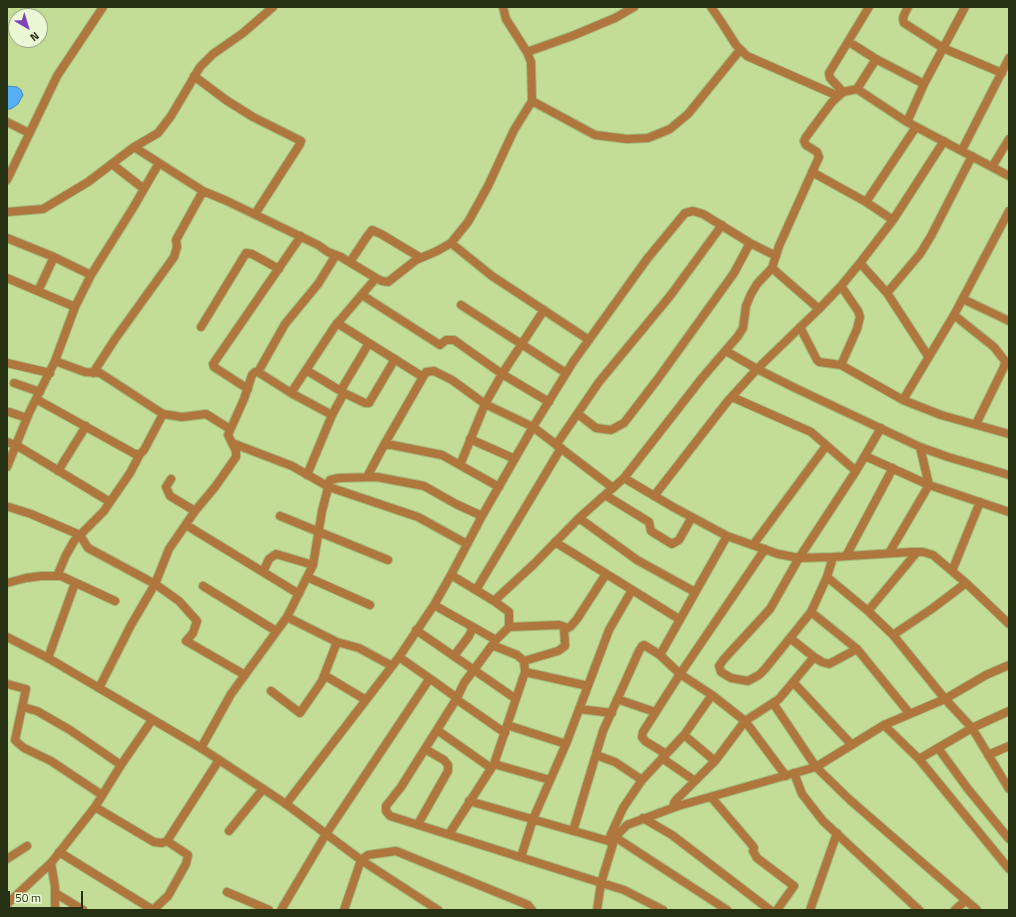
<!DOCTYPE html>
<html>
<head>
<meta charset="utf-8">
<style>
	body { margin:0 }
	#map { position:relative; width:1016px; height:917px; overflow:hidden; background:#c3dc96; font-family:"Titillium Web",sans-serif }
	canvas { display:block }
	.frame { position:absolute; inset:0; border:8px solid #263013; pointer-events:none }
	.north { position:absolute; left:8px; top:8px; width:40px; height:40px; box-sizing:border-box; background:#ebf8d5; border:1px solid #9ca887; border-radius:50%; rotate:142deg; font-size:11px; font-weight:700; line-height:16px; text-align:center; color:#263013 }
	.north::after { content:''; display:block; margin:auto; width:14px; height:18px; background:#8044ba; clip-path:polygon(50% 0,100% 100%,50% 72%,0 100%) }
	.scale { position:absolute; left:8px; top:891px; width:75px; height:18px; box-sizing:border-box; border:2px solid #263013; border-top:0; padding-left:5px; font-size:12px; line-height:14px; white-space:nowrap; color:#263013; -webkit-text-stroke:3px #ebf8d5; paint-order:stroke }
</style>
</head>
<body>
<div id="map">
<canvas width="1016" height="917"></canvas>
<div class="frame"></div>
<div class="north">N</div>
<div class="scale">50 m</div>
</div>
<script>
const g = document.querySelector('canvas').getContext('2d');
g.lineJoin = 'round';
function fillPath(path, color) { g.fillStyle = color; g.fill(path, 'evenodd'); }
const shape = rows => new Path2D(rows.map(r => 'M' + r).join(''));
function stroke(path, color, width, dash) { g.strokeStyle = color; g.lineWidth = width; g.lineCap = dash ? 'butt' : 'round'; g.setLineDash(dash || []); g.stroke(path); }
const water = shape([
	[7,86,17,87,21,90,23,95,18,104,11,109,7,109,7,86]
]);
const minor = shape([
	[711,7,722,23,736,45,747,56,838,96],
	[908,7,904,15,903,19,904,23,943,48,1002,73],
	[849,42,876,59,924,84],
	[527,52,572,36,615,18,634,7],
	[194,76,226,100,253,117,301,141,300,144,255,214],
	[857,89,876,59],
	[843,92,830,78,829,73,869,7],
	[532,101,595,135,627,139,648,138,670,129,688,114,740,50],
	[7,122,29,133],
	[907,122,924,84,965,7],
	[134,147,203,191,227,201,318,245,328,252,341,257,376,278,382,281,388,282,416,260,437,251,451,243,468,222,488,186,514,130,532,101,531,62,527,52,506,19,503,7],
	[962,150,1009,58],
	[112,164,144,189],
	[992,167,1009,139],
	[812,172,866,202,893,220],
	[7,180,57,76,103,7],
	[866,202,916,127],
	[7,212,43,209,88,182,134,147,158,133,171,116,200,67,213,54,243,33,273,7],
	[7,238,54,257,91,275],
	[451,243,492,276,589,340],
	[350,262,366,238,372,230,381,234,421,258],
	[860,263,887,293,928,356],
	[772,268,819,309],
	[7,278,75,307],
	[841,286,858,311,860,317,857,329,841,365],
	[38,291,54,257],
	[887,293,920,254,931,236,972,156],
	[362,295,440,345,446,340,454,340,502,374,549,402],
	[963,299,1009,321],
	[461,305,566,373],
	[954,315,994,347,1005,361,1004,367,976,424],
	[337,323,423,377],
	[201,327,246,253,252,254,279,269],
	[800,327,817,360,819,362,841,365,903,400,941,415,1009,434],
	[726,351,757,369,795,388,920,447,948,457,1009,475],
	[55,361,85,372,100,373,163,414,182,417,206,414,230,429],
	[7,363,50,373],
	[306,370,344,393,365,403,369,403,395,359],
	[258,372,285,324,318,284,336,255],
	[93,373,115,339,174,257,177,247,176,240,203,191],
	[14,383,40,392],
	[248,389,214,367,213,364,301,236],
	[341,390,369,343],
	[291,393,335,326,376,278],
	[732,397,811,432,856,471],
	[36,399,135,454,140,454,144,450,163,414],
	[903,400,954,315,1009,211],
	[9,412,27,418],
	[578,414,596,428,611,430,624,423,657,380,734,273,750,243],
	[470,439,515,459],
	[7,442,16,445,110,502,104,511,80,535,88,548,155,584,179,601,197,621,193,633,186,641,245,675],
	[232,443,292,466,329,487,418,517,467,544],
	[384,445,423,377,426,372,434,371,452,380,485,404,533,427,613,488],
	[556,445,599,382,670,296,722,225],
	[865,456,929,485,1009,512],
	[460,465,485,404,502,374,544,310],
	[7,467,29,413,55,361,75,307,91,275,133,208,159,163],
	[58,471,86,426],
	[307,475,332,415,344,393],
	[367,477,384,445,392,445,442,455,499,487],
	[624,478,673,507,727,536,778,554,799,558,833,557,911,552,923,552,933,555,966,583,1009,624],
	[171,479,166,487,170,496,195,511],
	[605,495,649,522,651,531,654,533,672,544,679,540,692,517],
	[654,496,727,402,757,369,819,309,841,286,860,263,893,220,944,141],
	[110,502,130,473,140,454],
	[9,507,31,514,80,535,74,541,66,555,57,576],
	[280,516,388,560],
	[579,518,637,560,695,592],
	[186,525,299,594],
	[555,542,679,619],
	[753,545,826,446],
	[889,553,929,485,920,447],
	[846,556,893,468],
	[833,557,827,577,811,612,765,669,759,675,748,681,731,678,721,672,719,666,724,659,770,609,799,558,856,471,881,428],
	[952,571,980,502],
	[263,572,269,559,276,554,313,565],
	[606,574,577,619,571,626,568,628,559,625,509,627,496,640,464,683,457,698,401,787,386,806,386,811,390,816,624,890,663,910],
	[451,575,494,601,509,612,509,627],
	[307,577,370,605],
	[827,577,868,611,893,635,945,699,972,728,1009,789],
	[7,583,26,578,41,576,61,576,115,601],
	[203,586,276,631],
	[476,590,561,448],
	[494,601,534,564,579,518,624,478,702,378,738,336,743,328,746,306,751,294,757,284,772,268,779,246,819,157,817,152,806,145,804,141,806,137,832,102,843,92,857,89,907,122,1009,176],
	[434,605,473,627],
	[868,611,917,552],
	[811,612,857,649,910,714],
	[287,617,337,642,359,648,392,666],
	[416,630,516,699],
	[893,635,933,608,966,583],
	[790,638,814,657,822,662,829,664,857,649],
	[660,655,727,536],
	[454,656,469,636,473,627,496,640],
	[399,657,432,680],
	[48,658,75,583],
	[524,661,558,651,565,646,564,628],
	[525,672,588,686],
	[324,675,366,700],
	[793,682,852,745],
	[7,684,26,689,15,740,18,743,24,748,51,761,102,795],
	[99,688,131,625,155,584,169,549,195,511,215,487,236,457,236,451,228,435,244,399,252,375,255,372,258,372,291,393,332,415],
	[271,691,300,713,322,681,337,642],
	[456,699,505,733],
	[617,699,655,712],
	[773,703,816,767,850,800,977,910],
	[23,707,37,711,70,730,121,765],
	[579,709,612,713],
	[507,725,566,744],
	[884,725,919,759,1009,869],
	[437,730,491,768],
	[684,735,715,761],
	[201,748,231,694,287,617,313,565,322,511,330,480,339,478,377,477,424,486,456,504,482,516],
	[938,748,968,789,1009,839],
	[666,754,645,741,642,737,643,732,680,674,765,549],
	[596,755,615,762,642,780],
	[988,755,1009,746],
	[662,758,695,781],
	[919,759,972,728,1009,711],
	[494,764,550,780],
	[794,773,802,794,823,821,919,910],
	[711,797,752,845,754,848,753,851,757,858,794,886,777,910],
	[469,801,612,842],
	[286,804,399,657,434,605,451,575,482,516,533,427,573,362,647,259,685,213,693,211,703,214,750,243,776,256],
	[678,806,674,803,676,800,715,761,745,721,779,699,814,657],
	[95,807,154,842,162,843,167,841,219,760],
	[643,818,672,835,770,910],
	[418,824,448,771,448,765,444,760,425,749],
	[229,831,263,789],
	[573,831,603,731,639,651,642,646,644,645,660,655,680,674,712,695,745,721,786,776],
	[449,834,494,764,525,672,524,661,517,655,492,645],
	[615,837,727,910],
	[608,841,623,808,642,780,684,735,712,695],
	[59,852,153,910],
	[521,857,533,819,566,744,609,630,632,590],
	[7,859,27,846],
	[361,860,368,855,396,851,528,905,532,910],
	[51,863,55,887,55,910],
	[227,892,269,910],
	[55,893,83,910],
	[7,904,51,863,95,807,121,765,152,720],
	[153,910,168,896,186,864,188,855,167,841],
	[281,910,326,834,428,681,432,680,457,698],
	[597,910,601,883,615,837,627,825,678,806,816,767,884,725,945,699,986,675,1009,665],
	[810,910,837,833],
	[955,910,966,900]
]);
const tertiary = shape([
	[7,637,48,658,201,748,286,804,361,860,438,910],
	[344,910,361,860]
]);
fillPath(water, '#56b0f5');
stroke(water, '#488ab1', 1);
stroke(minor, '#a4ba7c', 10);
stroke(tertiary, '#a4ba7c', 10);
stroke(minor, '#af773e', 8);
stroke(tertiary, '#af773e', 8);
</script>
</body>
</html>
